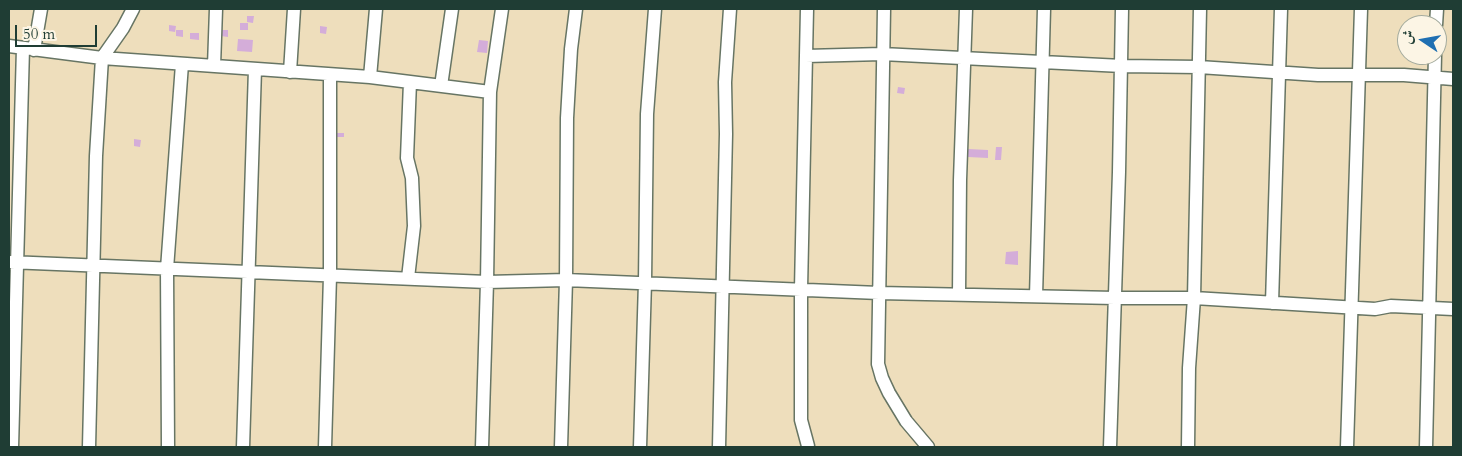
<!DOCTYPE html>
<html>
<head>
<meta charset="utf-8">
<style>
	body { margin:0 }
	#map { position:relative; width:1462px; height:456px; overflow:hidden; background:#eedebc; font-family:Cardo,Amiri,serif }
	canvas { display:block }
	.frame { position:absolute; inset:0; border:10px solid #1f3d34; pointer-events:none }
	.north { position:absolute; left:1397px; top:15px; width:50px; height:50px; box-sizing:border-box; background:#fcf5e5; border:1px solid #a4ab9e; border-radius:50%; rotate:282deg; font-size:14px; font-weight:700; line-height:20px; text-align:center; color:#1f3d34 }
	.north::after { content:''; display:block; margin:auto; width:18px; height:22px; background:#1f6fb2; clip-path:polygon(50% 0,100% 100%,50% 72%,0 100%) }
	.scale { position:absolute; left:15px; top:25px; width:82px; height:22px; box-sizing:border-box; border:2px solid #1f3d34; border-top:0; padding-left:6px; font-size:15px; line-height:18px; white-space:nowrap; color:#1f3d34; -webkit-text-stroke:4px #fcf5e5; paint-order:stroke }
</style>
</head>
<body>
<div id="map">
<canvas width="1462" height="456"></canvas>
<div class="frame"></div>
<div class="north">ش</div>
<div class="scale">50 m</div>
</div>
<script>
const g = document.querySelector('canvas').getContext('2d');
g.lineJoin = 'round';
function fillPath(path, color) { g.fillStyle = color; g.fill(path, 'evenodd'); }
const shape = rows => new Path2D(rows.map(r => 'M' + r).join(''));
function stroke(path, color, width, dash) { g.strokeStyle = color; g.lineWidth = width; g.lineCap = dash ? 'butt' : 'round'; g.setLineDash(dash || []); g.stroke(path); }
const building = shape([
	[247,16,254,16,253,23,247,22],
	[240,23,248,23,248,30,240,30],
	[169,25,176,26,175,32,169,31],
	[320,26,327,27,326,34,320,33],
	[176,30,183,30,183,37,176,36],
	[221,30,228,30,228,37,221,36],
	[190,33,199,33,199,40,190,39],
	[238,39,253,40,252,52,237,51],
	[479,40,488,41,487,53,477,52],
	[898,87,905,88,904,94,897,93],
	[337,133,344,133,344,137,337,137],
	[134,139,141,140,140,147,134,146],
	[996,147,1002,147,1001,160,995,160],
	[968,149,988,150,988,158,968,157],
	[1018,251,1018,265,1005,264,1006,252]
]);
const minor = shape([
	[807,9,801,289,801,420,808,446],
	[884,9,878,364,882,378,889,393,906,421,928,447],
	[1436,25,1437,9],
	[9,46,102,58,370,77,490,92],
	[34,50,41,9],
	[806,56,882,54,1122,66,1199,67,1318,75,1404,75,1453,79],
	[214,66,216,9],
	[290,72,294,9],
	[370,77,376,9],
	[441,86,452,9],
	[9,262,487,282,566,280,879,293,1115,298,1194,298,1375,309,1391,306,1453,309],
	[408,278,414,226,412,178,407,158,410,82],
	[959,294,960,180,966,9],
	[1036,296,1044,9],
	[1272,303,1281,9],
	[12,447,23,48],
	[89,447,96,156,102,58,123,28,133,9],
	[168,447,167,269,182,64],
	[243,447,255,69],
	[325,447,330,276,330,75],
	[482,447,487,282,490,92,502,9],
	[561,447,566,280,567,118,571,49,576,9],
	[640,447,645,282,647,114,655,9],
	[719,447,726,134,725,82,730,9],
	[1110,447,1119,172,1122,9],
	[1188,447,1189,368,1194,298,1200,9],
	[1347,447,1361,9],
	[1426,447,1435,55]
]);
fillPath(building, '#d4add9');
stroke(minor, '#677564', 15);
stroke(minor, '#fff', 12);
</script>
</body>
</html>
